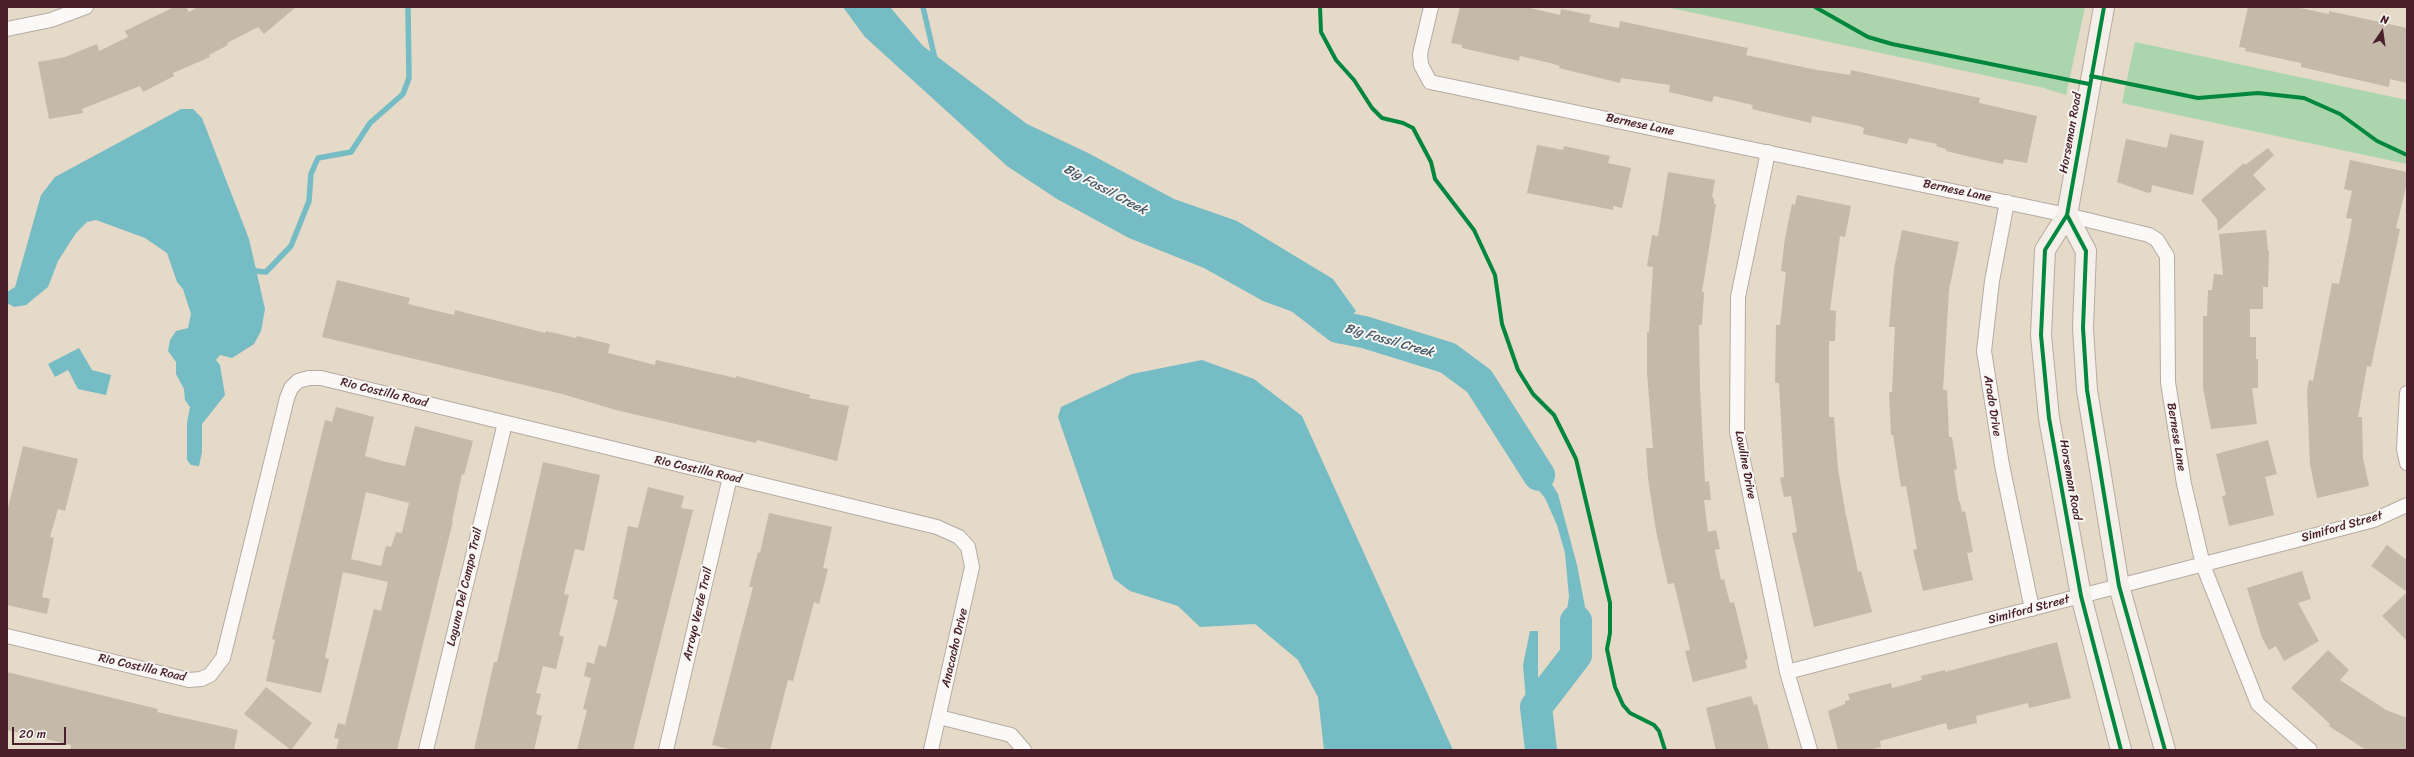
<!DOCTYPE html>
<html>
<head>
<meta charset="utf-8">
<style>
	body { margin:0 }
	#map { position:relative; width:2414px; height:757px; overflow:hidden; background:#e5d9c8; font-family:Sriracha,sans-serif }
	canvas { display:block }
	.frame { position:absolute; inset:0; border:8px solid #4a1f2b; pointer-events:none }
	.north { position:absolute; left:2362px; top:12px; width:40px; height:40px; -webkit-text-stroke:3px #f6f6f2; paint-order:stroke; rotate:13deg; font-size:11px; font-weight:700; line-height:16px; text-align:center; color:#4a1f2b }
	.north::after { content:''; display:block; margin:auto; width:14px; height:18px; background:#4a1f2b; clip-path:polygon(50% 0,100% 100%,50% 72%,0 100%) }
	.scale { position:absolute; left:12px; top:727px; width:54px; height:18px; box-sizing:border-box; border:2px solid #4a1f2b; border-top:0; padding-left:5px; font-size:12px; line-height:14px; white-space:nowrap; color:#4a1f2b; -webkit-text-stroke:3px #f6f6f2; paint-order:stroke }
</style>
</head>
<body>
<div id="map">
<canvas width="2414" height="757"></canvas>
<div class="frame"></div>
<div class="north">N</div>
<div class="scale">20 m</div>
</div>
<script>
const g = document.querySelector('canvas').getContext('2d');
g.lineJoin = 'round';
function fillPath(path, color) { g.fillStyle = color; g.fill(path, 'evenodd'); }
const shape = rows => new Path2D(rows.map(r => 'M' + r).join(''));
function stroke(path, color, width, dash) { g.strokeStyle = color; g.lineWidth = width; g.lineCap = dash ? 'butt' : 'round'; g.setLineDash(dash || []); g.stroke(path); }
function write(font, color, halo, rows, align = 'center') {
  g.font = font + ' Sriracha,sans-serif'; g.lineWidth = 4; g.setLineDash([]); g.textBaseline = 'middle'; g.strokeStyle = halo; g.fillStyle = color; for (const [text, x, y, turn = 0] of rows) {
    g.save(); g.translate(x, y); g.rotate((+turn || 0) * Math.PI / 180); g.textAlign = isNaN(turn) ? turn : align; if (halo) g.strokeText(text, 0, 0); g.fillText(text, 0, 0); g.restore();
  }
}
const green = shape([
	[1666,7,2085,7,2066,95,2044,88],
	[2135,42,2407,100,2407,164,2122,103]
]);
const water = shape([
	[843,7,890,7,923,46,1027,124,1088,153,1174,199,1237,221,1333,279,1356,311,1348,319,1307,317,1263,301,1204,268,1129,238,1057,199,1007,166,865,37],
	[181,109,193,109,202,118,249,239,265,309,261,331,254,344,232,358,220,355,216,360,220,365,225,395,202,424,202,452,199,466,191,465,187,460,187,423,190,407,185,400,184,389,176,374,176,362,168,351,170,340,176,331,188,328,191,314,183,289,177,282,167,253,145,238,96,220,87,222,76,233,58,261,48,287,26,305,14,307,7,303,7,292,15,287,41,195,55,177],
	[79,348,92,370,111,375,106,395,78,389,68,370,55,377,48,364],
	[1202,360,1254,379,1302,416,1453,750,1324,750,1318,697,1298,660,1255,624,1200,627,1178,606,1130,591,1114,579,1058,417,1061,407,1132,374],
	[1513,436,1523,437,1558,494,1577,565,1586,612,1584,658,1573,672,1563,634,1569,597,1565,553,1557,525,1545,498,1528,477,1517,457],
	[1530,631,1538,631,1538,695,1547,731,1549,750,1536,750,1527,713,1523,665]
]);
const stream = shape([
	[923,7,935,59],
	[252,268,256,271,266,272,291,246,309,201,311,174,318,158,351,152,370,123,403,94,409,78,408,7]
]);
const river = shape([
	[1293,292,1338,327,1364,332,1448,358,1479,381,1539,475],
	[1541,750,1536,707,1576,655,1576,621]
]);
const building = shape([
	[174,7,186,7,189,12,198,7,296,7,264,34,258,27,227,43,228,45,209,55,210,57,173,73,174,76,143,92,140,86,82,109,83,113,49,119,38,62,65,57,97,44,99,51,128,37,125,31],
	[1460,7,1526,7,1560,15,1561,9,1591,15,1589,22,1619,28,1620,21,1748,48,1746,55,1812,69,1850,75,1851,70,1980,98,1979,103,2037,116,2027,163,2004,159,2003,164,1984,160,1946,151,1946,149,1936,146,1937,144,1909,138,1907,144,1863,134,1864,128,1859,126,1812,116,1811,123,1752,109,1753,105,1714,96,1712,102,1669,92,1670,85,1621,78,1620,83,1559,68,1560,66,1550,63,1520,56,1519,61,1462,48,1462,45,1451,43],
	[2248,7,2295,7,2329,14,2329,11,2407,28,2407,83,2390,79,2389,87,2301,67,2301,63,2245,51,2246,48,2239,47],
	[2170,134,2204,141,2193,195,2152,185,2151,192,2148,193,2117,182,2126,139,2167,148],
	[1537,145,1563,150,1564,146,1610,156,1608,163,1631,168,1622,208,1613,206,1613,210,1527,193],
	[2268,148,2274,155,2253,175,2266,189,2218,231,2217,219,2201,200,2244,163,2245,165],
	[2350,160,2407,172,2407,183,2396,228,2400,229,2371,367,2367,366,2358,417,2362,417,2363,458,2369,486,2317,498,2310,465,2307,391,2309,380,2313,381,2332,283,2339,284,2349,236,2352,219,2346,218,2352,191,2344,189],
	[1668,172,1715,180,1712,197,1714,198,1714,204,1716,204,1702,292,1704,292,1702,325,1699,325,1700,388,1705,482,1709,481,1711,500,1704,500,1708,532,1716,530,1720,549,1715,550,1721,580,1724,579,1730,603,1734,602,1748,659,1745,660,1747,668,1693,682,1685,651,1690,650,1674,583,1668,584,1656,531,1648,478,1646,448,1653,448,1647,372,1647,332,1649,332,1653,267,1647,266,1652,235,1658,236],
	[1797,195,1851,206,1845,237,1840,236,1830,310,1836,311,1835,341,1829,341,1829,417,1834,417,1838,469,1845,510,1858,572,1861,571,1872,612,1814,627,1792,533,1797,532,1791,496,1784,497,1780,478,1784,477,1779,383,1775,383,1776,325,1780,325,1786,272,1781,271,1785,238,1792,204,1795,205],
	[1902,230,1959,242,1949,290,1943,390,1947,390,1949,437,1952,437,1957,469,1954,470,1959,502,1960,502,1962,512,1965,511,1973,552,1967,553,1973,580,1923,591,1913,550,1917,549,1906,486,1901,487,1893,435,1891,435,1889,392,1892,392,1895,327,1889,327,1894,269],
	[2266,230,2268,251,2269,251,2268,287,2263,287,2263,309,2250,309,2250,337,2256,337,2256,359,2258,359,2258,388,2252,388,2257,424,2211,429,2203,388,2203,316,2207,316,2208,290,2212,290,2214,274,2223,275,2219,234],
	[337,280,410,298,408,304,454,315,455,310,545,333,546,331,576,338,577,336,610,344,608,353,655,365,656,360,736,378,736,376,810,395,809,398,849,406,837,461,757,440,756,443,616,410,562,394,322,337],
	[336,407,374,417,365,456,386,462,405,466,415,426,473,441,464,475,462,474,452,521,453,521,397,750,336,750,339,739,334,738,338,723,345,725,374,609,381,611,388,582,343,572,325,658,329,659,321,693,266,681,275,640,272,639,325,420,332,422],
	[366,492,409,503,402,533,396,532,391,547,386,546,381,566,351,559],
	[2268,440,2277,474,2265,477,2274,515,2229,526,2222,496,2226,495,2216,454],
	[23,446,78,459,65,511,58,509,50,537,54,538,42,597,50,599,47,614,7,605,7,512],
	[543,462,600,475,584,551,575,549,564,594,569,595,559,635,564,637,556,669,543,666,536,693,541,694,536,714,542,716,534,750,474,750,494,662,497,662],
	[648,487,684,496,681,508,693,510,633,750,577,750,587,710,583,709,591,678,584,676,587,662,594,664,599,645,606,647,618,600,613,599,628,526,638,528],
	[769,513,832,527,823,568,828,569,819,604,814,602,793,681,788,680,770,750,733,750,712,745,753,587,749,587,758,552,760,553],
	[2387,545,2407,560,2407,641,2382,616,2407,592,2371,566],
	[2302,571,2311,599,2298,603,2319,641,2284,661,2276,646,2269,650,2262,638,2247,588],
	[2057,642,2071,698,2029,708,2028,703,1976,716,1977,723,1948,730,1946,723,1880,741,1881,747,1868,750,1838,750,1828,711,1845,704,1845,701,1850,700,1848,694,1891,683,1892,688,1922,680,1921,676,1945,670,1945,672],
	[2328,650,2349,670,2340,680,2386,710,2407,718,2407,750,2366,750,2329,726,2330,724,2291,688],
	[7,672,158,709,157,712,238,730,234,750,70,750,71,745,7,730],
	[266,687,312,723,291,750,244,714],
	[1751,696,1754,705,1757,704,1769,750,1716,750,1706,708]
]);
const street = shape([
	[1431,7,1420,54,1421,65,1430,82,2067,215,2149,235,2157,240,2167,256,2168,382,2184,484,2203,565,2258,704,2310,750],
	[7,29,51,20,86,7],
	[1768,152,1738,297,1737,432,1787,672,1810,750],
	[2007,202,1992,281,1984,351,2002,465,2032,609],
	[2407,393,2404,449,2407,463],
	[7,636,189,680,201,679,210,675,223,658,287,398,291,388,298,381,309,378,321,378,937,527,959,537,968,547,972,567,931,750],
	[1787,672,2374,520,2407,505],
	[939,717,1011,735,1024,750],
	[426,750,505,423],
	[666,750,730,477]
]);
const secondary = shape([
	[2104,7,2067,215,2045,250,2041,335,2049,418,2081,596,2121,750],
	[2067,215,2086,251,2083,328,2087,390,2119,586,2165,750]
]);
const cycleway = shape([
	[1320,7,1321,32,1336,60,1354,80,1372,108,1382,118,1403,123,1413,128,1431,162,1435,179,1474,230,1495,275,1502,324,1518,370,1533,394,1554,415,1576,459,1610,603,1610,633,1607,649,1615,687,1623,705,1630,713,1654,725,1659,731,1665,750],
	[1815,7,1868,37,1892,44,2089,84],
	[2104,7,2067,215,2045,250,2041,335,2049,418,2081,596,2121,750],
	[2091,76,2198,98,2258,93,2304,98,2340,114,2377,141,2407,155],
	[2067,215,2086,251,2083,328,2087,390,2119,586,2165,750]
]);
const streetNames = [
	["Bernese Lane",1640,125,12],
	["Horseman Road",2071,133,-80],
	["Bernese Lane",1957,191,12],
	["Rio Costilla Road",384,393,14],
	["Arado Drive",1992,406,81],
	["Bernese Lane",2176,437,81],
	["Lowline Drive",1745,465,79],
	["Rio Costilla Road",698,470,13],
	["Horseman Road",2070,480,80],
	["Simiford Street",2342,527,-16],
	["Laguna Del Campo Trail",465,587,-77],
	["Simiford Street",2029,610,-15],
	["Arroyo Verde Trail",698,614,-77],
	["Anacacho Drive",955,648,-77],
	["Rio Costilla Road",142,668,13]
];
const waterNames = [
	["Big Fossil Creek",1105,190,28],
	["Big Fossil Creek",1389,341,16]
];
fillPath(green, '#abd5ac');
fillPath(water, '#75bcc5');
stroke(stream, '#75bcc5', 5.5);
stroke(river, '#75bcc5', 32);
fillPath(building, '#c5b9a9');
stroke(street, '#b6aba2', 16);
stroke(secondary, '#b6aba2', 22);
stroke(street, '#fbf9f7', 14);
stroke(secondary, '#f4efe8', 20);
stroke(cycleway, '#00873e', 4);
write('12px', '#4a1f2b', '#f6f6f2', streetNames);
write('italic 13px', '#485968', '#f6f6f2', waterNames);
</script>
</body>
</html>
